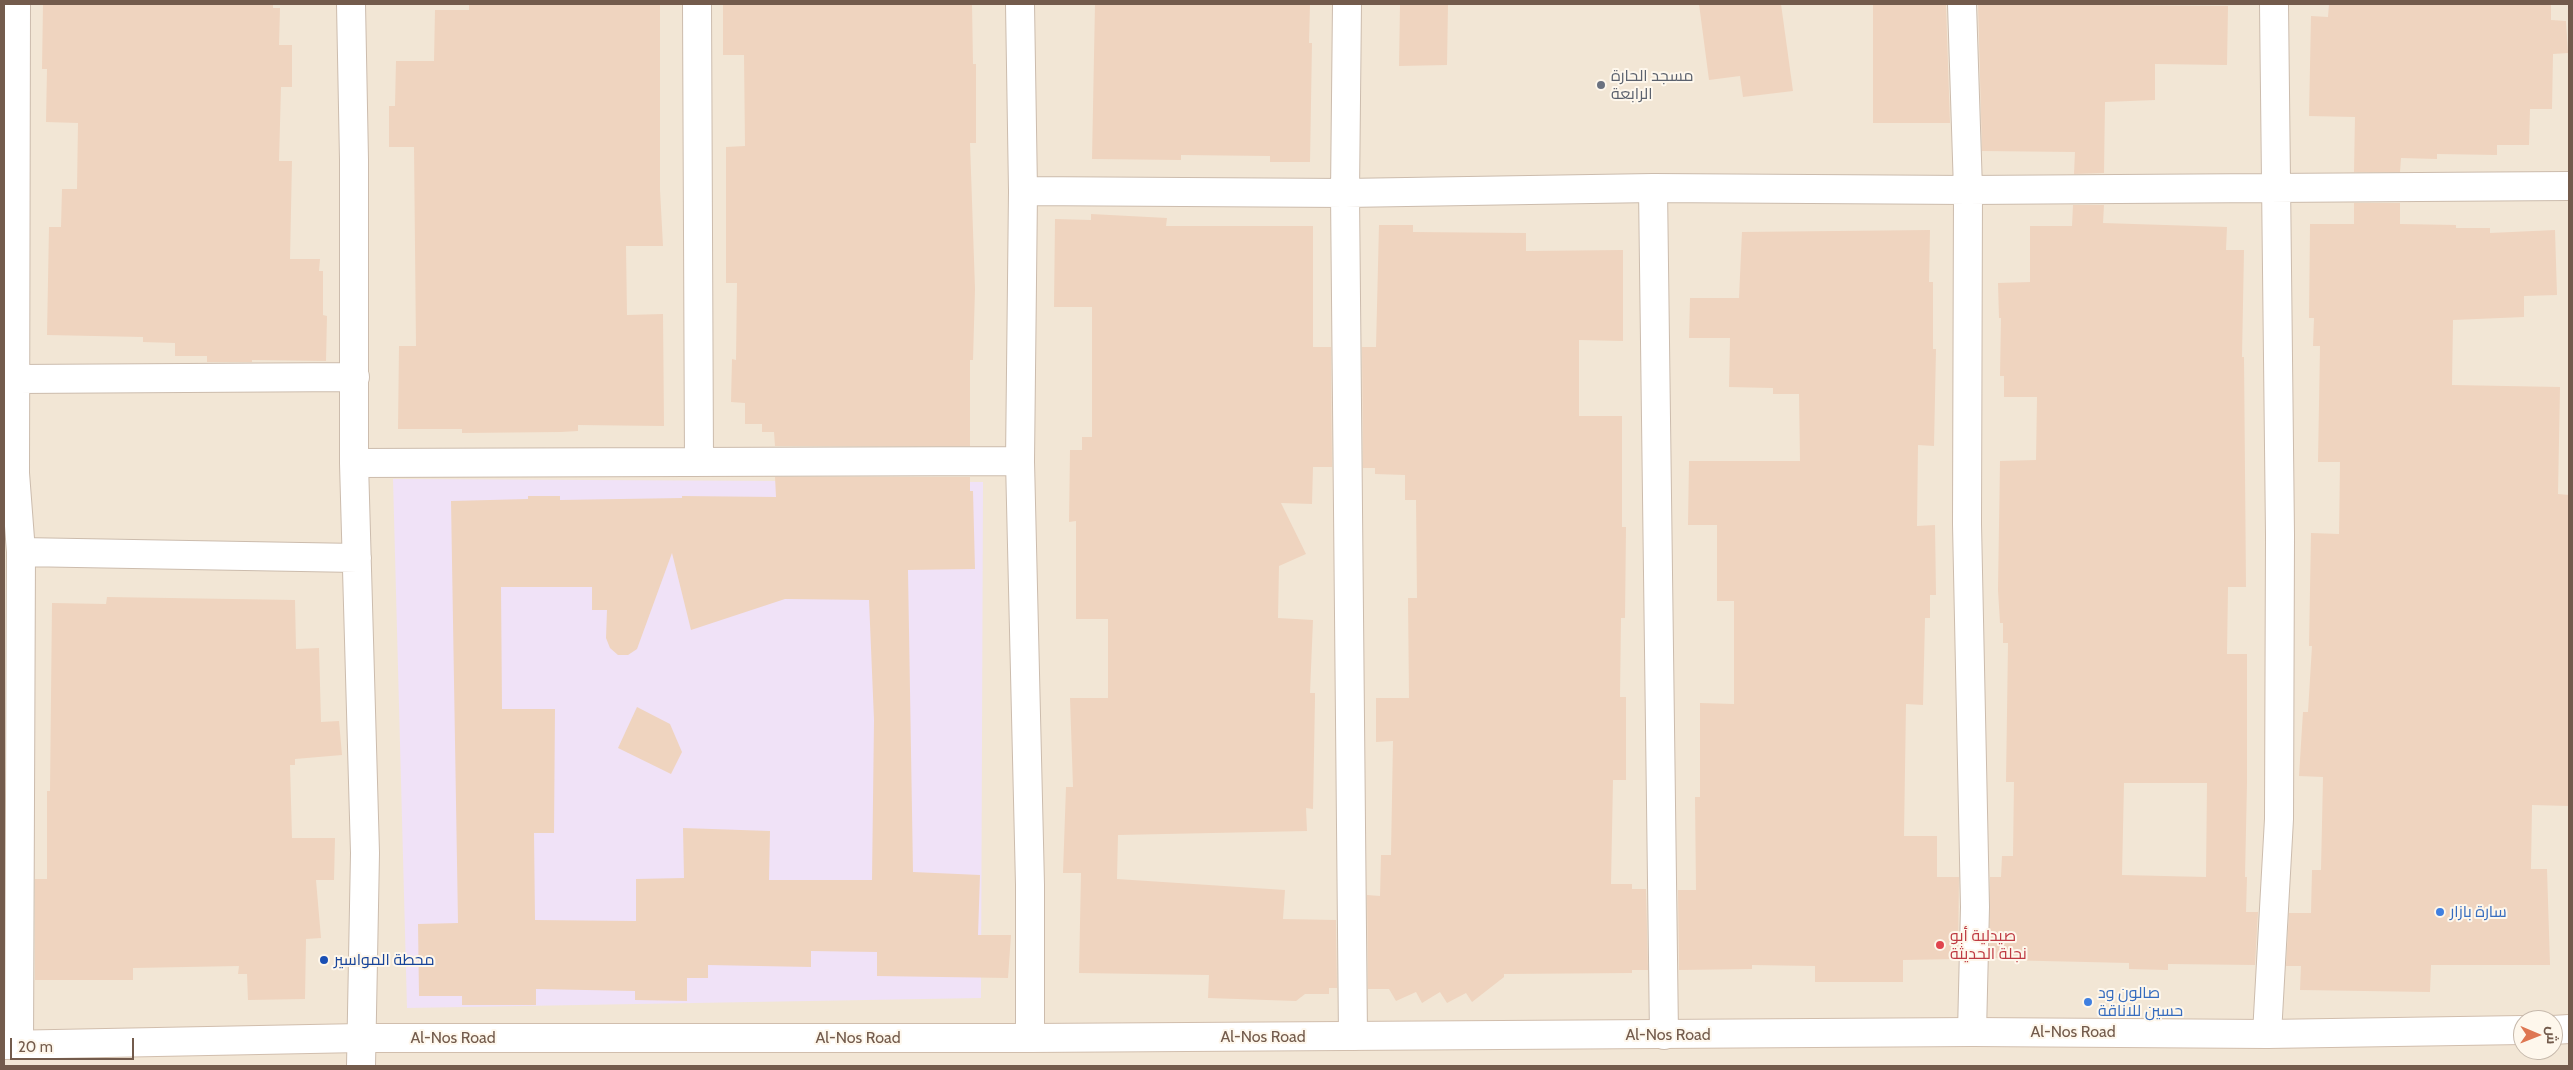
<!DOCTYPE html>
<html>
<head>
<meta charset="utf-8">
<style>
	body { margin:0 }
	#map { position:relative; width:2573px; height:1070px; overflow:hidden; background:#fbf4e6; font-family:Cabin,Cairo,sans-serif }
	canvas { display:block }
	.frame { position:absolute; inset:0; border:5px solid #735b4c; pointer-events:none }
	.north { position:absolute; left:2513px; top:1010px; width:50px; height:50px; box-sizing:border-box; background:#fef7ec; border:1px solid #c6b9ac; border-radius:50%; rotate:91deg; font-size:14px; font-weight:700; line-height:20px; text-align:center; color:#735b4c }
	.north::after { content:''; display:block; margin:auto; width:18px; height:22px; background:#de7652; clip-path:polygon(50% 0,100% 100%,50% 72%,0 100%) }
	.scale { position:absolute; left:10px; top:1038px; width:124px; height:22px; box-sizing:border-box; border:2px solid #735b4c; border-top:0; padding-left:6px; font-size:15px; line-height:18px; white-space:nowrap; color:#735b4c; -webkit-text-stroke:4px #fef7ec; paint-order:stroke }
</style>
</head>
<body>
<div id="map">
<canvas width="2573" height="1070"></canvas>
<div class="frame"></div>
<div class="north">ش</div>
<div class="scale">20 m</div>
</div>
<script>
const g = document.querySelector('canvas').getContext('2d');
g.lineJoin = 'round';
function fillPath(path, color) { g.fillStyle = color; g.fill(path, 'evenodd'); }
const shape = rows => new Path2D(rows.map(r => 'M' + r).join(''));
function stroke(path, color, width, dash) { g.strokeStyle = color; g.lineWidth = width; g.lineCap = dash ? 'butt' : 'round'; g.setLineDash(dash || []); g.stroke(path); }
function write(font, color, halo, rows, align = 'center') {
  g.font = font + ' Cabin,Cairo,sans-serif'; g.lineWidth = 4; g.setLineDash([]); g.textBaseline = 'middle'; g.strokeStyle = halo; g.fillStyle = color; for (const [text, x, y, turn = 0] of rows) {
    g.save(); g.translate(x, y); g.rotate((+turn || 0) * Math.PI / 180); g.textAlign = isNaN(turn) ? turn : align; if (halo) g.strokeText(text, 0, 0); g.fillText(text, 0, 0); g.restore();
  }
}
const residential = shape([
	[4,4,2569,4,2569,1066,4,1066],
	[2523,1020,2553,1020,2553,1050,2523,1050]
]);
const education = shape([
	[393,479,983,482,981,998,407,1008]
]);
const building = shape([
	[43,4,273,4,273,8,280,8,279,45,292,45,292,87,281,87,279,161,292,161,290,259,320,259,319,271,323,271,323,315,327,316,326,361,252,360,252,362,207,362,207,356,175,356,175,343,143,342,143,337,47,335,49,227,61,227,62,189,77,189,78,123,46,122,47,69,42,69],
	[469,4,660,4,660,190,663,246,626,246,627,315,663,314,664,426,578,425,578,431,561,432,462,433,462,429,398,429,399,346,416,346,414,147,389,147,389,106,395,106,396,61,434,61,435,10,469,10],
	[723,4,972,4,973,64,976,64,976,143,970,143,975,289,973,360,970,360,970,446,775,446,774,432,762,432,762,424,745,424,745,403,731,402,732,359,736,360,737,283,726,283,726,147,745,146,744,55,723,55],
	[1095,4,1310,4,1309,43,1312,43,1310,162,1270,162,1270,156,1181,155,1181,160,1092,159],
	[1400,4,1448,4,1447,65,1399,66],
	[1699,4,1781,4,1793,91,1743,97,1740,76,1709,80],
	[1873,4,1946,4,1950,123,1873,123],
	[1978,4,2228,6,2227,65,2155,64,2155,100,2105,102,2104,173,2074,174,2075,152,1982,151],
	[2329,4,2551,4,2551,20,2566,21,2568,53,2553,54,2552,109,2530,109,2529,145,2497,145,2497,155,2437,154,2437,159,2401,158,2400,172,2354,172,2355,117,2309,116,2311,16,2328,17],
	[2354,203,2400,203,2400,224,2456,225,2456,228,2490,228,2490,233,2555,230,2557,295,2524,296,2524,317,2453,320,2452,385,2560,387,2558,494,2569,495,2569,806,2532,805,2531,869,2547,869,2550,965,2431,965,2430,992,2300,990,2301,966,2286,966,2289,913,2311,913,2312,870,2321,870,2323,777,2299,776,2303,712,2308,712,2312,646,2309,646,2311,533,2339,534,2340,462,2318,462,2320,346,2313,346,2314,318,2309,318,2310,224,2354,224],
	[2073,205,2104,205,2103,223,2227,227,2226,250,2244,250,2242,357,2244,357,2246,587,2228,587,2227,654,2247,654,2247,783,2245,877,2247,877,2246,912,2258,912,2255,965,2168,964,2168,970,2129,969,2129,963,2001,960,2001,958,1989,958,1990,877,2001,877,2002,856,2013,856,2014,782,2006,782,2008,643,2003,643,2003,623,2000,623,1998,590,2000,461,2036,460,2037,397,2004,397,2004,376,2000,376,2001,318,1999,318,1998,283,2030,282,2030,226,2072,226],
	[2124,783,2207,783,2206,877,2122,875],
	[1091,214,1167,218,1166,226,1313,226,1313,347,1331,347,1332,467,1313,467,1312,504,1281,503,1306,554,1279,566,1278,618,1313,620,1310,693,1315,693,1315,699,1313,809,1306,808,1307,831,1118,835,1117,879,1285,890,1283,919,1336,920,1337,988,1329,988,1329,994,1305,994,1296,1001,1208,998,1209,975,1079,973,1081,873,1063,873,1066,787,1073,787,1070,698,1108,698,1108,619,1076,619,1076,521,1069,522,1070,450,1082,450,1082,437,1092,437,1092,307,1054,307,1055,219,1091,220],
	[1379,225,1413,225,1413,232,1526,233,1526,251,1623,250,1623,341,1579,340,1579,416,1622,416,1622,527,1626,527,1625,618,1621,618,1620,697,1626,697,1626,780,1613,780,1611,884,1632,884,1632,889,1646,889,1648,970,1632,970,1632,973,1504,974,1504,977,1472,1002,1466,993,1447,1003,1440,992,1422,1003,1416,992,1396,1001,1389,989,1368,989,1367,895,1380,896,1381,855,1391,855,1393,741,1376,742,1376,698,1409,698,1408,598,1417,598,1416,500,1405,500,1405,475,1375,474,1375,468,1363,468,1362,347,1376,347],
	[1930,230,1929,282,1933,282,1933,349,1936,349,1934,446,1918,445,1917,526,1935,525,1936,595,1930,595,1930,618,1925,618,1923,705,1906,704,1904,836,1937,836,1937,877,1959,877,1958,959,1903,960,1903,982,1815,982,1815,966,1752,965,1752,969,1679,970,1678,890,1696,890,1695,797,1700,797,1700,703,1734,704,1734,601,1717,601,1717,525,1688,525,1689,461,1800,461,1799,394,1773,394,1773,388,1729,387,1730,338,1689,338,1690,298,1739,298,1742,232],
	[775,477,970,477,970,491,973,491,975,569,908,570,913,872,980,875,978,935,1011,935,1008,978,877,976,877,952,811,951,811,967,708,965,708,978,687,978,687,1001,635,1000,635,991,536,989,536,1005,462,1005,462,996,419,996,418,924,458,923,451,501,528,499,528,496,560,496,560,500,682,498,682,496,776,497],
	[672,553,691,630,785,599,869,600,874,720,872,880,769,880,770,831,683,828,684,878,636,879,636,921,535,920,534,833,554,833,555,709,502,709,501,587,592,587,592,610,607,610,606,638,610,648,618,655,628,655,637,649],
	[107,597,295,600,296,649,319,648,321,722,339,721,342,755,295,759,295,765,290,765,292,838,335,838,334,880,316,880,321,938,306,939,305,999,248,1000,247,974,238,974,239,966,133,968,133,980,35,980,35,879,47,879,47,791,50,791,52,603,106,604],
	[637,707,670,724,682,752,671,774,618,748]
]);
const street = shape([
	[16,4,15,473,21,552,19,1044],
	[351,4,354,160,354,463,365,853,361,1066],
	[697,4,699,461],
	[1020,4,1023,191,1020,461,1030,885,1030,1038],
	[1347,4,1345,193,1353,1036],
	[1962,4,1968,190,1967,524,1975,907,1972,1032],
	[1653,188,1664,1035],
	[1023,191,1345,193,1653,188,1968,190,2569,186],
	[17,379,355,377],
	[354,463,1020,461],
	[21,552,357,558],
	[2267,1034,2279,819,2280,535,2274,4]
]);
const secondary = shape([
	[2553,1030,2569,1029],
	[4,1045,361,1038,1030,1038,1972,1032,2267,1034,2523,1030]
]);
const markers = [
	[1601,85,5,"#6b7280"],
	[2440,912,5,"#3f7fe0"],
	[1940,945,5,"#e0444e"],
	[324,960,5,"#1a4fb4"],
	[2088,1002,5,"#3f7fe0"]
];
const worshipNames = [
	["مسجد الحارة",1611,76],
	["الرابعة",1611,94]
];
const shopNames = [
	["سارة بازار",2450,912],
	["صالون ود",2098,993],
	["حسين للاناقة",2098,1011]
];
const healthNames = [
	["صيدلية أبو",1950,936],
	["نجلة الحديثة",1950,954]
];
const transitNames = [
	["محطة المواسير",334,960]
];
const streetNames = [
	["Al-Nos Road",2073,1032],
	["Al-Nos Road",1668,1035],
	["Al-Nos Road",1263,1037],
	["Al-Nos Road",453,1038],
	["Al-Nos Road",858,1038]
];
fillPath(residential, '#f2e6d5');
fillPath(education, '#f0e2f7');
fillPath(building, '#efd4bf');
stroke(street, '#ccbcad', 30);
stroke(secondary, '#d1bead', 30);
stroke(street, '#fff', 28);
stroke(secondary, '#fff', 28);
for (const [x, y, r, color] of markers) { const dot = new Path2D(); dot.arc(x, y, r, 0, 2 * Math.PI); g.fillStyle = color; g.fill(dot); stroke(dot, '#fef7ec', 2); }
write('16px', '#5b616d', '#fef7ec', worshipNames, 'left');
write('16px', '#366cbe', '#fef7ec', shopNames, 'left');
write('16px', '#be3a42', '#fef7ec', healthNames, 'left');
write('16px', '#164399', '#fef7ec', transitNames, 'left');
write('16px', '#735b4c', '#fef7ec', streetNames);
</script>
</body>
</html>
